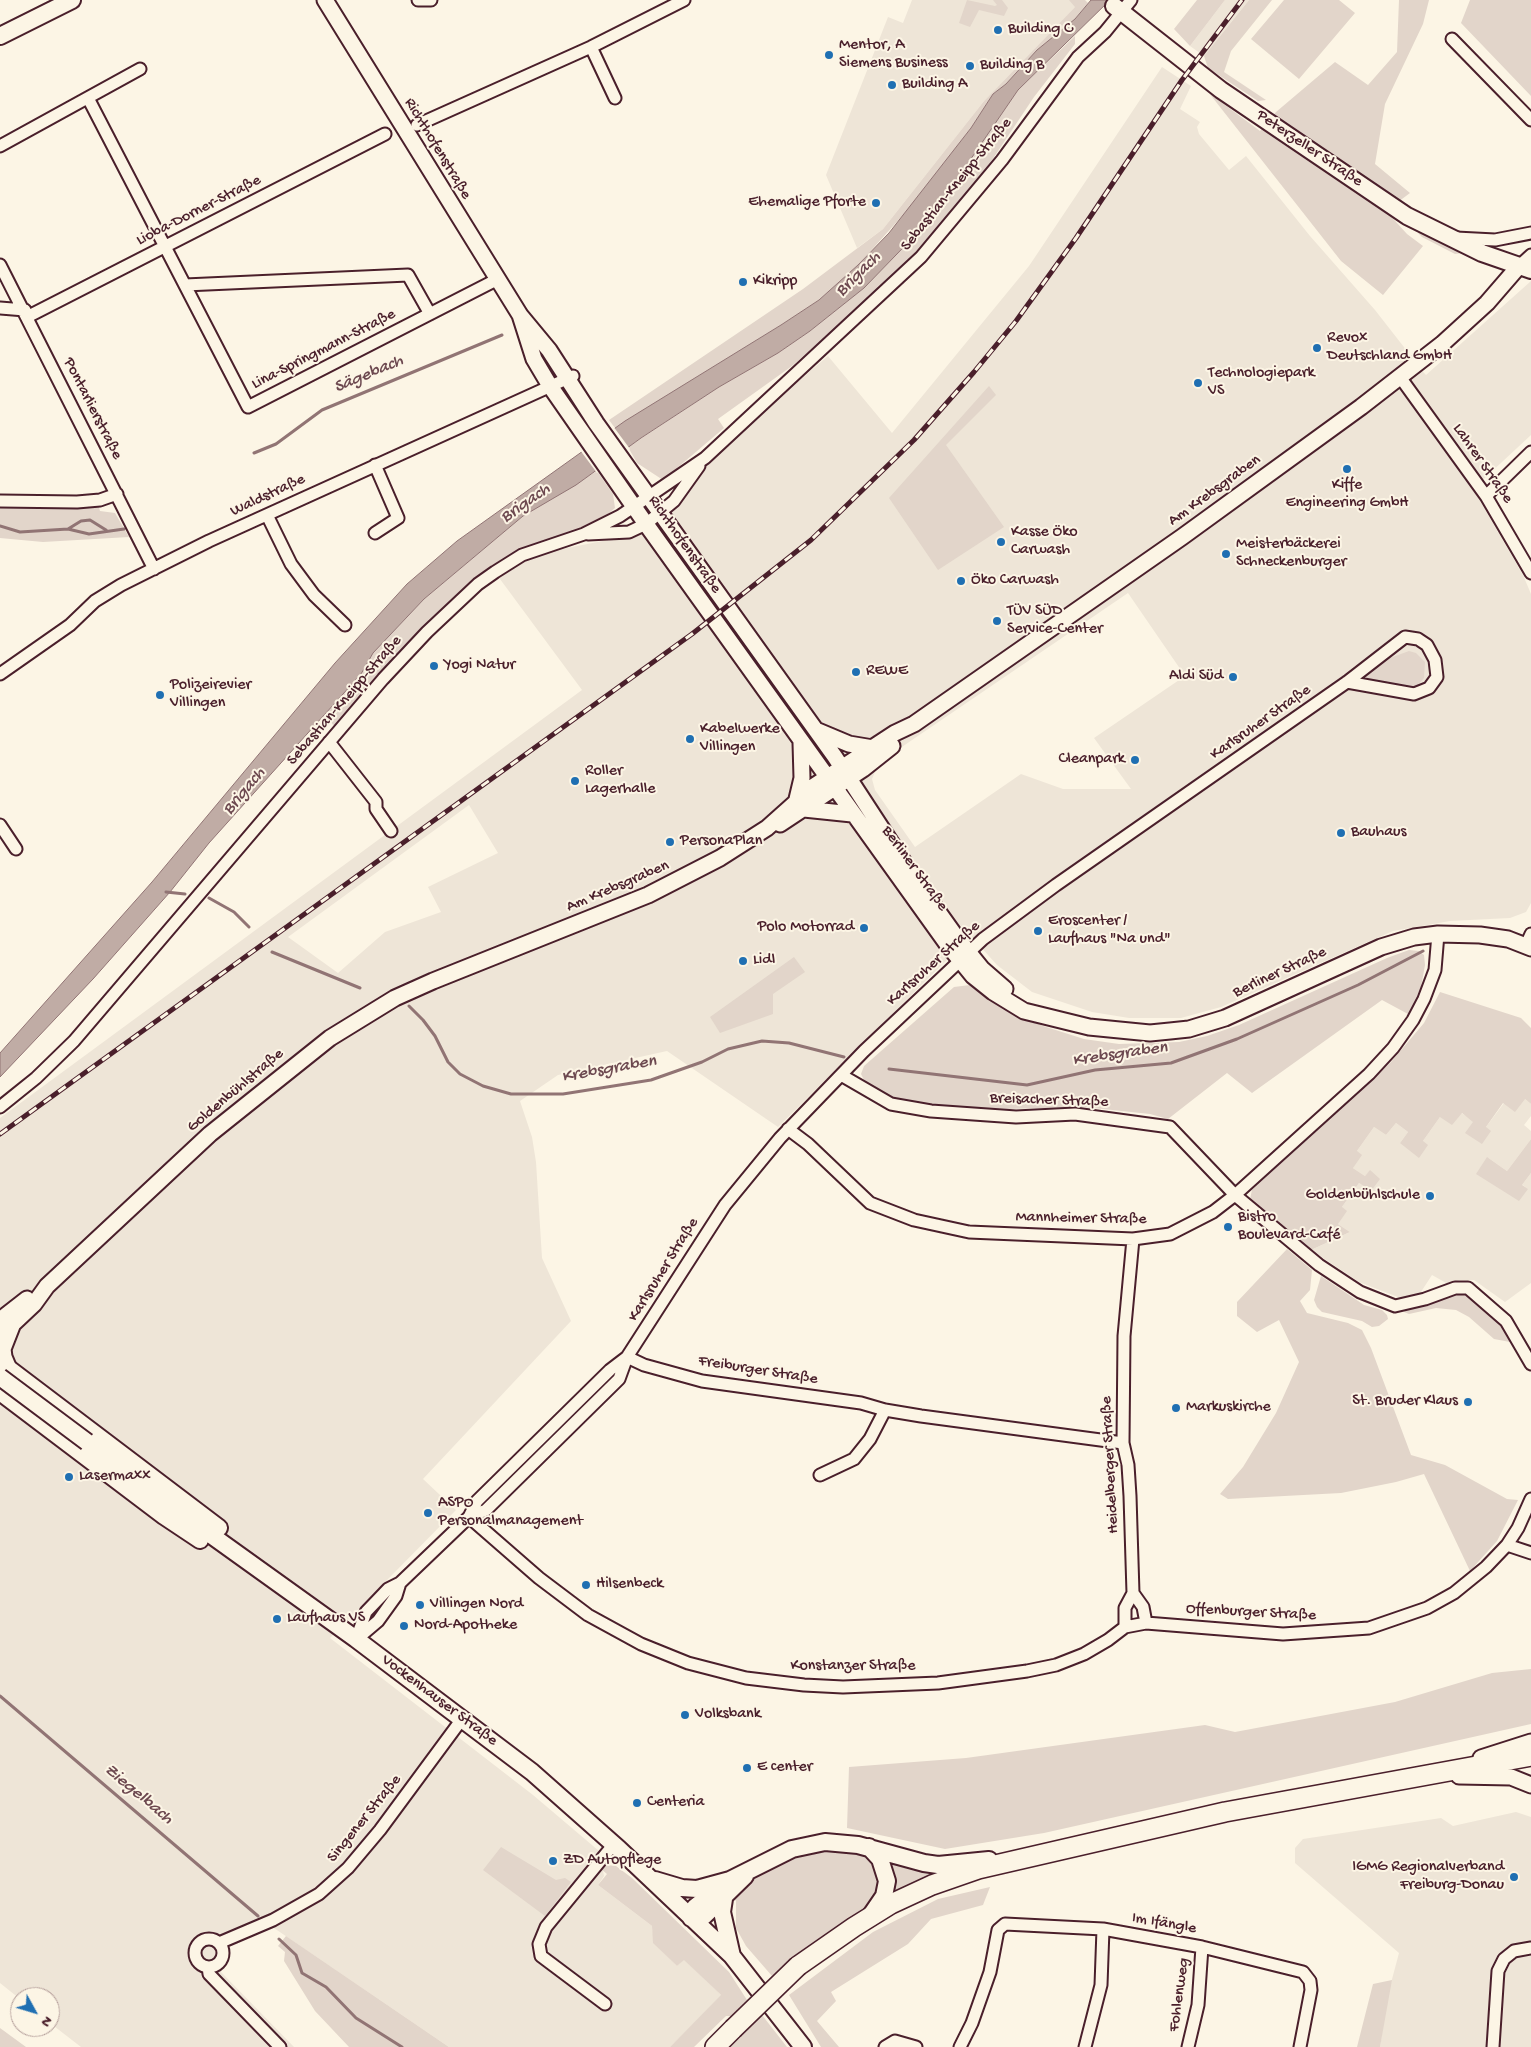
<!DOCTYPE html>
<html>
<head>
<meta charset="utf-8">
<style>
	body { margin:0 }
	#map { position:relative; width:1531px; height:2047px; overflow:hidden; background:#fcf5e5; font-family:"Gochi Hand",sans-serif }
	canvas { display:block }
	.north { position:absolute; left:10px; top:1987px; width:50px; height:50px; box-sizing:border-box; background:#fcf5e5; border:1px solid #b59f9b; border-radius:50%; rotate:129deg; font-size:14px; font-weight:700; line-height:20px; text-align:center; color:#4a1f2b }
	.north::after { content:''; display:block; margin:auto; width:18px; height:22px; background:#1f6fb2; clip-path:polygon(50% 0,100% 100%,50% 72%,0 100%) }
</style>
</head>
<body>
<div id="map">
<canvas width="1531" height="2047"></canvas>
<div class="north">N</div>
</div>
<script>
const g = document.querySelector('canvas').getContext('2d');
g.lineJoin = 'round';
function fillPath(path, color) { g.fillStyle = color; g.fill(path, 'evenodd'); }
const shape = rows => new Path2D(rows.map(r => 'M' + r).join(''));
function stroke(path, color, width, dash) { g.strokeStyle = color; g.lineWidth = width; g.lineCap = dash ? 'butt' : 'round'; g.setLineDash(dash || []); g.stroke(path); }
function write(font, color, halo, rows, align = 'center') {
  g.font = font + ' "Gochi Hand",sans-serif'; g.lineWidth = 4; g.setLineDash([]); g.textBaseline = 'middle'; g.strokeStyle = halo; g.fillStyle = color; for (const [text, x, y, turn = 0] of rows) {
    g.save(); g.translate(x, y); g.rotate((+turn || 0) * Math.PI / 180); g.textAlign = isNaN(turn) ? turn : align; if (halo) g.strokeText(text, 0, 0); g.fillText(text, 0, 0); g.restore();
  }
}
const built = shape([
	[912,0,1082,0,984,101,883,229,857,248,826,175,888,17,903,23],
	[1225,0,1249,0,1204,56,1190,46],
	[1162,67,1191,86,1180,109,1200,122,1197,127,1199,134,1229,170,1246,156,1310,236,1375,310,1407,351,1408,356,1426,375,1531,281,1531,435,1473,489,1523,575,1531,594,1531,903,1526,912,1510,918,1450,921,1393,931,1221,1007,1181,1018,1129,1018,1092,1012,1032,992,997,965,971,936,778,1127,667,1051,558,1075,520,1101,532,1137,536,1162,542,1258,571,1321,423,1479,456,1510,330,1638,533,1795,599,1851,604,1876,598,1885,652,1926,654,1943,677,1966,684,1959,722,1996,670,2047,449,2047,271,1926,228,1944,221,1972,294,2047,81,2047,50,2023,50,1997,20,1997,20,1999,0,1983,0,1118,582,690,497,575,525,560,562,549,638,534,660,522,674,510,697,475,719,453,770,405,828,356,892,433,1029,266],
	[1128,593,1185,676,1094,738,1131,789,1063,789,1021,774,915,847,875,790,872,779,875,772,890,755],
	[469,805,498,853,428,887,441,912,385,932,338,973,288,937],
	[1525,1099,1531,1104,1531,1116,1524,1125,1531,1131,1531,1139,1507,1171,1487,1157,1528,1189,1522,1185,1531,1173,1531,1283,1505,1302,1474,1280,1460,1280,1448,1284,1432,1275,1419,1295,1403,1299,1359,1282,1311,1250,1350,1232,1338,1224,1342,1207,1359,1183,1371,1191,1370,1171,1365,1176,1353,1168,1357,1151,1374,1127,1386,1135,1396,1123,1408,1132,1400,1143,1423,1141,1440,1117,1461,1113,1486,1127,1504,1103],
	[1516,1812,1531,1817,1531,2047,1380,2047,1387,1998,1399,1953,1295,1863,1295,1848,1303,1839,1441,1818,1453,1826]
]);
const green = shape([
	[967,0,995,6,997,5,993,0,1002,0,1008,8,1004,16,979,10,970,27,959,23],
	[1069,0,1085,0,1088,3,1075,19,1037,50,1006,84,993,94,971,128,912,205,858,265,819,300,781,325,615,428,609,420,803,289,883,229,984,101,1075,7],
	[1197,0,1225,0,1190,46,1174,29],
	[1249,0,1272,0,1231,51,1224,72,1266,100,1258,101,1208,68,1204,56],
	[1284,0,1339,0,1355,13,1299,79,1251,39],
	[1399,0,1429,0,1423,24,1385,104,1375,164,1410,193,1386,211,1407,234,1423,246,1383,295,1341,261,1209,93,1260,131,1276,112,1335,62,1368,85,1397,52],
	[1470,0,1531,0,1531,96,1461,23],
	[1075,36,1075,44,1034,97,988,166,915,254,891,279,792,366,718,419,724,428,663,480,637,463,628,447,719,387,778,353,810,331,864,288,927,223,1018,90],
	[1419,231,1463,253,1455,254,1422,237,1418,233],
	[989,386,996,395,946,445,1004,527,938,570,889,498],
	[597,471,613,494,615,508,584,534,522,555,478,584,339,731,324,715,361,673,373,653,424,599,523,516],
	[98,504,100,511,115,513,129,537,43,542,0,538,0,507,59,508],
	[1409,651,1416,653,1425,662,1424,678,1417,686,1411,689,1374,682,1366,677,1366,675,1390,658],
	[1409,950,1419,951,1424,955,1425,965,1421,987,1408,1014,1382,1000,1252,1093,1227,1073,1168,1119,1150,1114,1084,1107,1007,1109,935,1106,893,1101,865,1082,861,1074,864,1066,954,987,970,985,1011,1012,1043,1026,1084,1039,1119,1044,1179,1042,1207,1036,1239,1025,1387,958],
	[794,957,805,972,773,994,773,1014,720,1033,710,1017],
	[1440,992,1521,1018,1531,1028,1531,1104,1525,1099,1515,1112,1503,1103,1486,1127,1491,1131,1482,1144,1465,1133,1473,1122,1462,1113,1452,1125,1440,1117,1423,1141,1428,1145,1419,1158,1400,1143,1408,1132,1396,1123,1386,1135,1374,1127,1357,1151,1362,1155,1353,1168,1365,1176,1370,1170,1380,1179,1371,1191,1359,1183,1342,1207,1347,1211,1338,1224,1350,1232,1311,1250,1250,1199,1252,1190,1391,1062,1424,1023],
	[1531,1139,1531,1173,1522,1185,1528,1189,1519,1201,1476,1174,1487,1157,1507,1171],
	[1287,1249,1312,1270,1310,1290,1300,1301,1307,1313,1348,1323,1362,1330,1371,1348,1411,1455,1445,1465,1507,1499,1518,1500,1497,1541,1470,1571,1424,1474,1396,1482,1341,1493,1228,1499,1220,1494,1243,1467,1276,1413,1299,1362,1279,1320,1257,1332,1237,1316,1237,1302],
	[1321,1276,1364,1305,1382,1310,1387,1315,1388,1319,1379,1326,1372,1327,1362,1321,1322,1312,1317,1307,1314,1300],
	[1459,1293,1468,1293,1514,1334,1514,1338,1510,1342,1494,1339,1469,1317,1456,1310,1436,1308,1409,1314,1404,1312,1406,1309],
	[1531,1669,1531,1724,1044,1833,945,1849,847,1828,849,1767,966,1758,1205,1725,1235,1732,1395,1702,1492,1673],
	[501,1847,556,1880,565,1878,571,1882,545,1916,483,1870],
	[831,1847,856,1852,870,1859,878,1870,879,1882,875,1894,863,1910,792,1961,790,1959,772,1976,746,1946,736,1928,736,1901,733,1897,743,1885,762,1870,793,1856],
	[884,1858,953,1869,887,1897],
	[607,1865,616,1866,632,1878,729,1972,747,2000,731,2016,726,2016,694,2047,670,2047,721,1995,684,1960,677,1966,653,1943,652,1926,598,1885,607,1874,601,1869],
	[990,1887,983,1905,931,1919,908,1944,831,1992,836,2001,817,2021,839,2047,821,2047,789,1995,873,1932,938,1899],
	[286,1936,449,2047,349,2047,315,2011,284,1961,285,1952,278,1946],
	[1392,1980,1380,2047,1357,2047,1373,1984],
	[762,2015,787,2047,727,2047,747,2027],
	[0,2028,26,2047,0,2047]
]);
const water = shape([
	[1091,0,1110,0,1018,90,927,223,864,288,810,331,778,353,719,387,641,438,576,485,523,516,424,599,373,653,361,674,209,843,170,892,93,979,0,1077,0,1053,152,882,335,663,407,584,457,541,625,421,781,325,819,300,858,265,889,233,971,128,993,94,1006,84,1037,50,1075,19,1091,0]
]);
const pier = shape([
	[613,426,630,449,597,473,580,450]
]);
const stream = shape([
	[254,453,276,444,322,410,502,335],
	[0,526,20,532,68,529,89,534,124,529],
	[68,529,81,521,90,520,106,530],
	[166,892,185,894],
	[209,898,234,912,249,927],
	[272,952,360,988],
	[409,1006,423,1020,435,1036,448,1062,460,1074,483,1086,511,1094,563,1094,651,1080,702,1062,728,1049,762,1041,789,1043,844,1057],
	[889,1069,1027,1085,1095,1070,1171,1063,1237,1039,1358,985,1423,951],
	[0,1696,258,1916],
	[279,1939,296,1955,302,1973,326,1987,356,2018,402,2047]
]);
const minor = shape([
	[418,0,431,0],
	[1452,39,1531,120],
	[591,47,615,98],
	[88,98,248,407,496,280],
	[417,125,591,47,684,0],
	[0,146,140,69],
	[1456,238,1495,240,1531,233],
	[0,265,154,569],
	[1519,266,1531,255],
	[185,285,408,275,430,314],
	[0,308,25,310],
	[27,317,385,134],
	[1400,377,1486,496,1531,573],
	[375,465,398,518,375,533],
	[1486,496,1531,452],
	[0,501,77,502,100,500,117,494],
	[267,515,291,564,314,595,345,625],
	[588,534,629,532,646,524,674,501,699,466],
	[0,674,70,625,95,601,121,585,209,541,573,376],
	[329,742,376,802,376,809,391,831],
	[0,825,16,849],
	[1526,945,1531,934],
	[841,1075,891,1104,931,1111,1016,1117,1075,1114,1170,1127,1235,1195,1319,1265,1360,1292,1395,1306,1425,1299,1455,1288,1468,1288,1506,1321,1531,1364],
	[0,1107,36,1078,74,1041,383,679,427,632,478,584,495,572,522,555,584,534,620,516,705,458,921,257,1002,160,1078,57,1105,32,1131,0],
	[788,1129,808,1144,870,1203,914,1220,969,1232,1133,1239,1170,1234,1213,1212,1235,1195,1369,1074,1393,1048,1413,1020,1424,999,1435,970,1438,934],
	[627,1357,644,1365,702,1381,861,1403,885,1410,921,1416,1123,1443],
	[820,1475,854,1459,870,1439,885,1410],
	[469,1517,486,1510,619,1379,627,1357,725,1205,780,1138,864,1051,983,939,1056,885,1347,682,1405,637,1418,639,1427,645,1435,660,1437,677,1429,688,1414,694,1347,682],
	[469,1517,539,1578,588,1615,641,1644,688,1663,746,1678,804,1685,843,1687,938,1683,1027,1671,1056,1665,1084,1654,1108,1640,1125,1627,1146,1623,1283,1634,1369,1628,1427,1608,1454,1593,1486,1567,1507,1545,1518,1528,1531,1499],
	[1507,1545,1531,1553],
	[1133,1593,1143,1607,1146,1623],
	[1125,1627,1125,1608,1133,1593,1130,1496,1128,1465,1123,1443,1124,1336,1133,1239],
	[358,1638,378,1621,396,1596,400,1583],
	[356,1639,366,1612,388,1589,400,1583,469,1517,477,1501,610,1370,627,1357],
	'195 1953a14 14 0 1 1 28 0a14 14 0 1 1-28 0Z',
	[219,1943,273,1920,319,1894,348,1868,380,1830,462,1719],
	[208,1967,209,1974,280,2047],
	[605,2004,541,1956,539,1944,546,1927,614,1844],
	[885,2047,895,2041,916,2047],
	[960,2047,972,2023,990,1972,998,1930,1005,1924,1103,1929,1202,1947,1303,1972,1310,1981,1311,1990,1300,2047],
	[1085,2047,1101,1985,1103,1929],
	[1188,2047,1198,2005,1202,1947],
	[1493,2047,1498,1971,1504,1959,1514,1951,1531,1948]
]);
const tertiary = shape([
	[325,0,520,315,549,350,596,423,835,757,912,875,957,938,982,969,1005,989],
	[520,315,534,359,550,386,646,524,947,944,973,976,993,992,1024,1011,1089,1027,1150,1033,1170,1031,1189,1029,1225,1018,1381,947,1414,937,1438,934,1480,935,1508,939,1531,948],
	[818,731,849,744,873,748],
	[797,799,802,778,801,743],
	[804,809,852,814],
	[780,824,863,769,892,746],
	[0,1320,27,1299],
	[0,1336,34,1304,47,1286,210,1134,330,1038,395,998,433,981,648,895,720,858,767,828,814,786,895,733,914,724,1182,537,1361,407,1442,344,1487,303,1519,266],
	[9,1369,4,1357,3,1349,12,1326],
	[1481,1758,1531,1742],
	[1459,1776,1511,1777,1531,1785]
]);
const secondary = shape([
	[1114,6,1221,90,1407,216,1482,253,1531,270],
	[0,36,72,0],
	[0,1362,219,1528],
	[0,1392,164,1516,200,1540],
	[87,1442,172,1507,356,1639,532,1772,619,1849,732,1956,803,2047],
	[869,1847,880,1859,887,1881,884,1896,871,1915],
	[655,1880,682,1888,697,1889,730,1880,792,1849,825,1842,858,1845,924,1863,938,1865,989,1860],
	[724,1899,722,1912,732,1956],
	[691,1918,704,1916,745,1876],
	[691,1918,695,1907,723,1885]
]);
const primary = shape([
	[798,1966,854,1927,891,1904,932,1885,978,1869,1225,1812,1531,1756],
	[715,2047,733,2029]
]);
const rail = shape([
	[0,1134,692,634,811,540,914,440,974,372,1016,321,1076,238,1182,80,1242,0]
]);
const secondaryBridge = shape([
	[0,1377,87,1442]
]);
const primaryBridge = shape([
	[733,2029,798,1966]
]);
const markers = [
	[998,30,5,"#1f6fb2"],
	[829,55,5,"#1f6fb2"],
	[970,66,5,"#1f6fb2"],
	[892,85,5,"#1f6fb2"],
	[876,203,5,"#1f6fb2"],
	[743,282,5,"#1f6fb2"],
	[1317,348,5,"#1f6fb2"],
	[1198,383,5,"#1f6fb2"],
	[1347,469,5,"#1f6fb2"],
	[1001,542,5,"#1f6fb2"],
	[1226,554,5,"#1f6fb2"],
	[961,581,5,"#1f6fb2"],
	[997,621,5,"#1f6fb2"],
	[434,666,5,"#1f6fb2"],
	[856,672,5,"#1f6fb2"],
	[1233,677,5,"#1f6fb2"],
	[160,695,5,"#1f6fb2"],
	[690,739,5,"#1f6fb2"],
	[1135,760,5,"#1f6fb2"],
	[575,781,5,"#1f6fb2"],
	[1341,833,5,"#1f6fb2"],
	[670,842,5,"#1f6fb2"],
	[864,928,5,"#1f6fb2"],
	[1038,931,5,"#1f6fb2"],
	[743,961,5,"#1f6fb2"],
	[1430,1196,5,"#1f6fb2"],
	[1228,1227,5,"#1f6fb2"],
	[1468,1402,5,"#1f6fb2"],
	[1176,1408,5,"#1f6fb2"],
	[69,1477,5,"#1f6fb2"],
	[428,1513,5,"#1f6fb2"],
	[586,1585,5,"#1f6fb2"],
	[420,1605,5,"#1f6fb2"],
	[277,1619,5,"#1f6fb2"],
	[404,1626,5,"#1f6fb2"],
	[685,1715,5,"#1f6fb2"],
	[747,1768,5,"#1f6fb2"],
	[637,1803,5,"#1f6fb2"],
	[553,1861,5,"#1f6fb2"],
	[1514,1877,5,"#1f6fb2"]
];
const poiNames = [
	["Building C",1008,30],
	["Mentor, A",839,46],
	["Siemens Business",839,64],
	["Building B",980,66],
	["Building A",902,85],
	["Ehemalige Pforte",866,203,"right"],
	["Kikripp",753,282],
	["Revox",1327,339],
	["Deutschland GmbH",1327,357],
	["Technologiepark",1208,374],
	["VS",1208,392],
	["Kiffe",1347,486,"center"],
	["Engineering GmbH",1347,504,"center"],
	["Kasse Öko",1011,533],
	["Carwash",1011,551],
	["Meisterbäckerei",1236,545],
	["Schneckenburger",1236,563],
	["Öko Carwash",971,581],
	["TÜV SÜD",1007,612],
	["Service-Center",1007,630],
	["Yogi Natur",444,666],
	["REWE",866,672],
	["Aldi Süd",1223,677,"right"],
	["Polizeirevier",170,686],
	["Villingen",170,704],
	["Kabelwerke",700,730],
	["Villingen",700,748],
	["Cleanpark",1125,760,"right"],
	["Roller",585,772],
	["Lagerhalle",585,790],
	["Bauhaus",1351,833],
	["PersonaPlan",680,842],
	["Eroscenter /",1048,922],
	["Laufhaus \"Na und\"",1048,940],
	["Polo Motorrad",854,928,"right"],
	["Lidl",753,961],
	["Goldenbühlschule",1420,1196,"right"],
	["Bistro",1238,1218],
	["Boulevard-Café",1238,1236],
	["St. Bruder Klaus",1458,1402,"right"],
	["Markuskirche",1186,1408],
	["Lasermaxx",79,1477],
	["ASPO",438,1504],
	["Personalmanagement",438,1522],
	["Hilsenbeck",596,1585],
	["Villingen Nord",430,1605],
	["Laufhaus VS",287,1619],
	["Nord-Apotheke",414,1626],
	["Volksbank",695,1715],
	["E center",757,1768],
	["Centeria",647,1803],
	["ZD Autopflege",563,1861],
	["IGMG Regionalverband",1504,1868,"right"],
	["Freiburg-Donau",1504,1886,"right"]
];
const streetNames = [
	["Richthofenstraße",437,149,59],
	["Peterzeller Straße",1309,149,34],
	["Sebastian-Kneipp-Straße",957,185,-51],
	["Lioba-Dorner-Straße",199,211,-27],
	["Lina-Springmann-Straße",324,350,-27],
	["Pontarlierstraße",92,409,63],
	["Lahrer Straße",1482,464,55],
	["Am Krebsgraben",1215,491,-36],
	["Waldstraße",268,496,-25],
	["Richthofenstraße",684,545,55],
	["Sebastian-Kneipp-Straße",345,701,-49],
	["Karlsruher Straße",1261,723,-35],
	["Berliner Straße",914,869,54],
	["Am Krebsgraben",618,887,-23],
	["Karlsruher Straße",934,964,-42],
	["Berliner Straße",1280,973,-25],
	["Goldenbühlstraße",236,1091,-40],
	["Breisacher Straße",1049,1101,2],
	["Mannheimer Straße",1081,1219,1],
	["Karlsruher Straße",664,1270,-58],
	["Freiburger Straße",758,1371,9],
	["Heidelberger Straße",1111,1465,-93],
	["Offenburger Straße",1251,1613,3],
	["Konstanzer Straße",853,1667],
	["Vockenhauser Straße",439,1701,37],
	["Singener Straße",365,1819,-51],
	["Im Ifängle",1164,1924,10],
	["Fohlenweg",1180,1995,-82]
];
const waterNames = [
	["Brigach",859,275,-45],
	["Sägebach",369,375,-23],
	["Brigach",526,504,-35],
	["Brigach",245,792,-50],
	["Krebsgraben",1120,1055,-8],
	["Krebsgraben",609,1070,-10],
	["Ziegelbach",138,1795,40]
];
fillPath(built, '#eee5d7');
fillPath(green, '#e2d5ca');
fillPath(water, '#c0aca5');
stroke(water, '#917474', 1);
fillPath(pier, '#fcf5e5');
stroke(stream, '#917474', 3);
stroke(minor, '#4a1f2b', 15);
stroke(tertiary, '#4a1f2b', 19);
stroke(secondary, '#4a1f2b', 20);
stroke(primary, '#4a1f2b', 22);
stroke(minor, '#fcf5e5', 11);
stroke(tertiary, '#fcf5e5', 15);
stroke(secondary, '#fcf5e5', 16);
stroke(primary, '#fcf5e5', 19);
stroke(rail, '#4a1f2b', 5);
stroke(rail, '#fcf5e5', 3, [9]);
stroke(secondaryBridge, '#4a1f2b', 20, []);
stroke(primaryBridge, '#4a1f2b', 22, []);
stroke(secondaryBridge, '#fcf5e5', 16);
stroke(primaryBridge, '#fcf5e5', 19);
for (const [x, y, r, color] of markers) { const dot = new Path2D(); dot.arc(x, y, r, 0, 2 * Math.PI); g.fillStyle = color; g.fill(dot); stroke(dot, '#fcf5e5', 2); }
write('16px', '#4a1f2b', '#fcf5e5', poiNames, 'left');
write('16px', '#4a1f2b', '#fcf5e5', streetNames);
write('italic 18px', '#6d4950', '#fcf5e5', waterNames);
</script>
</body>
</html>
